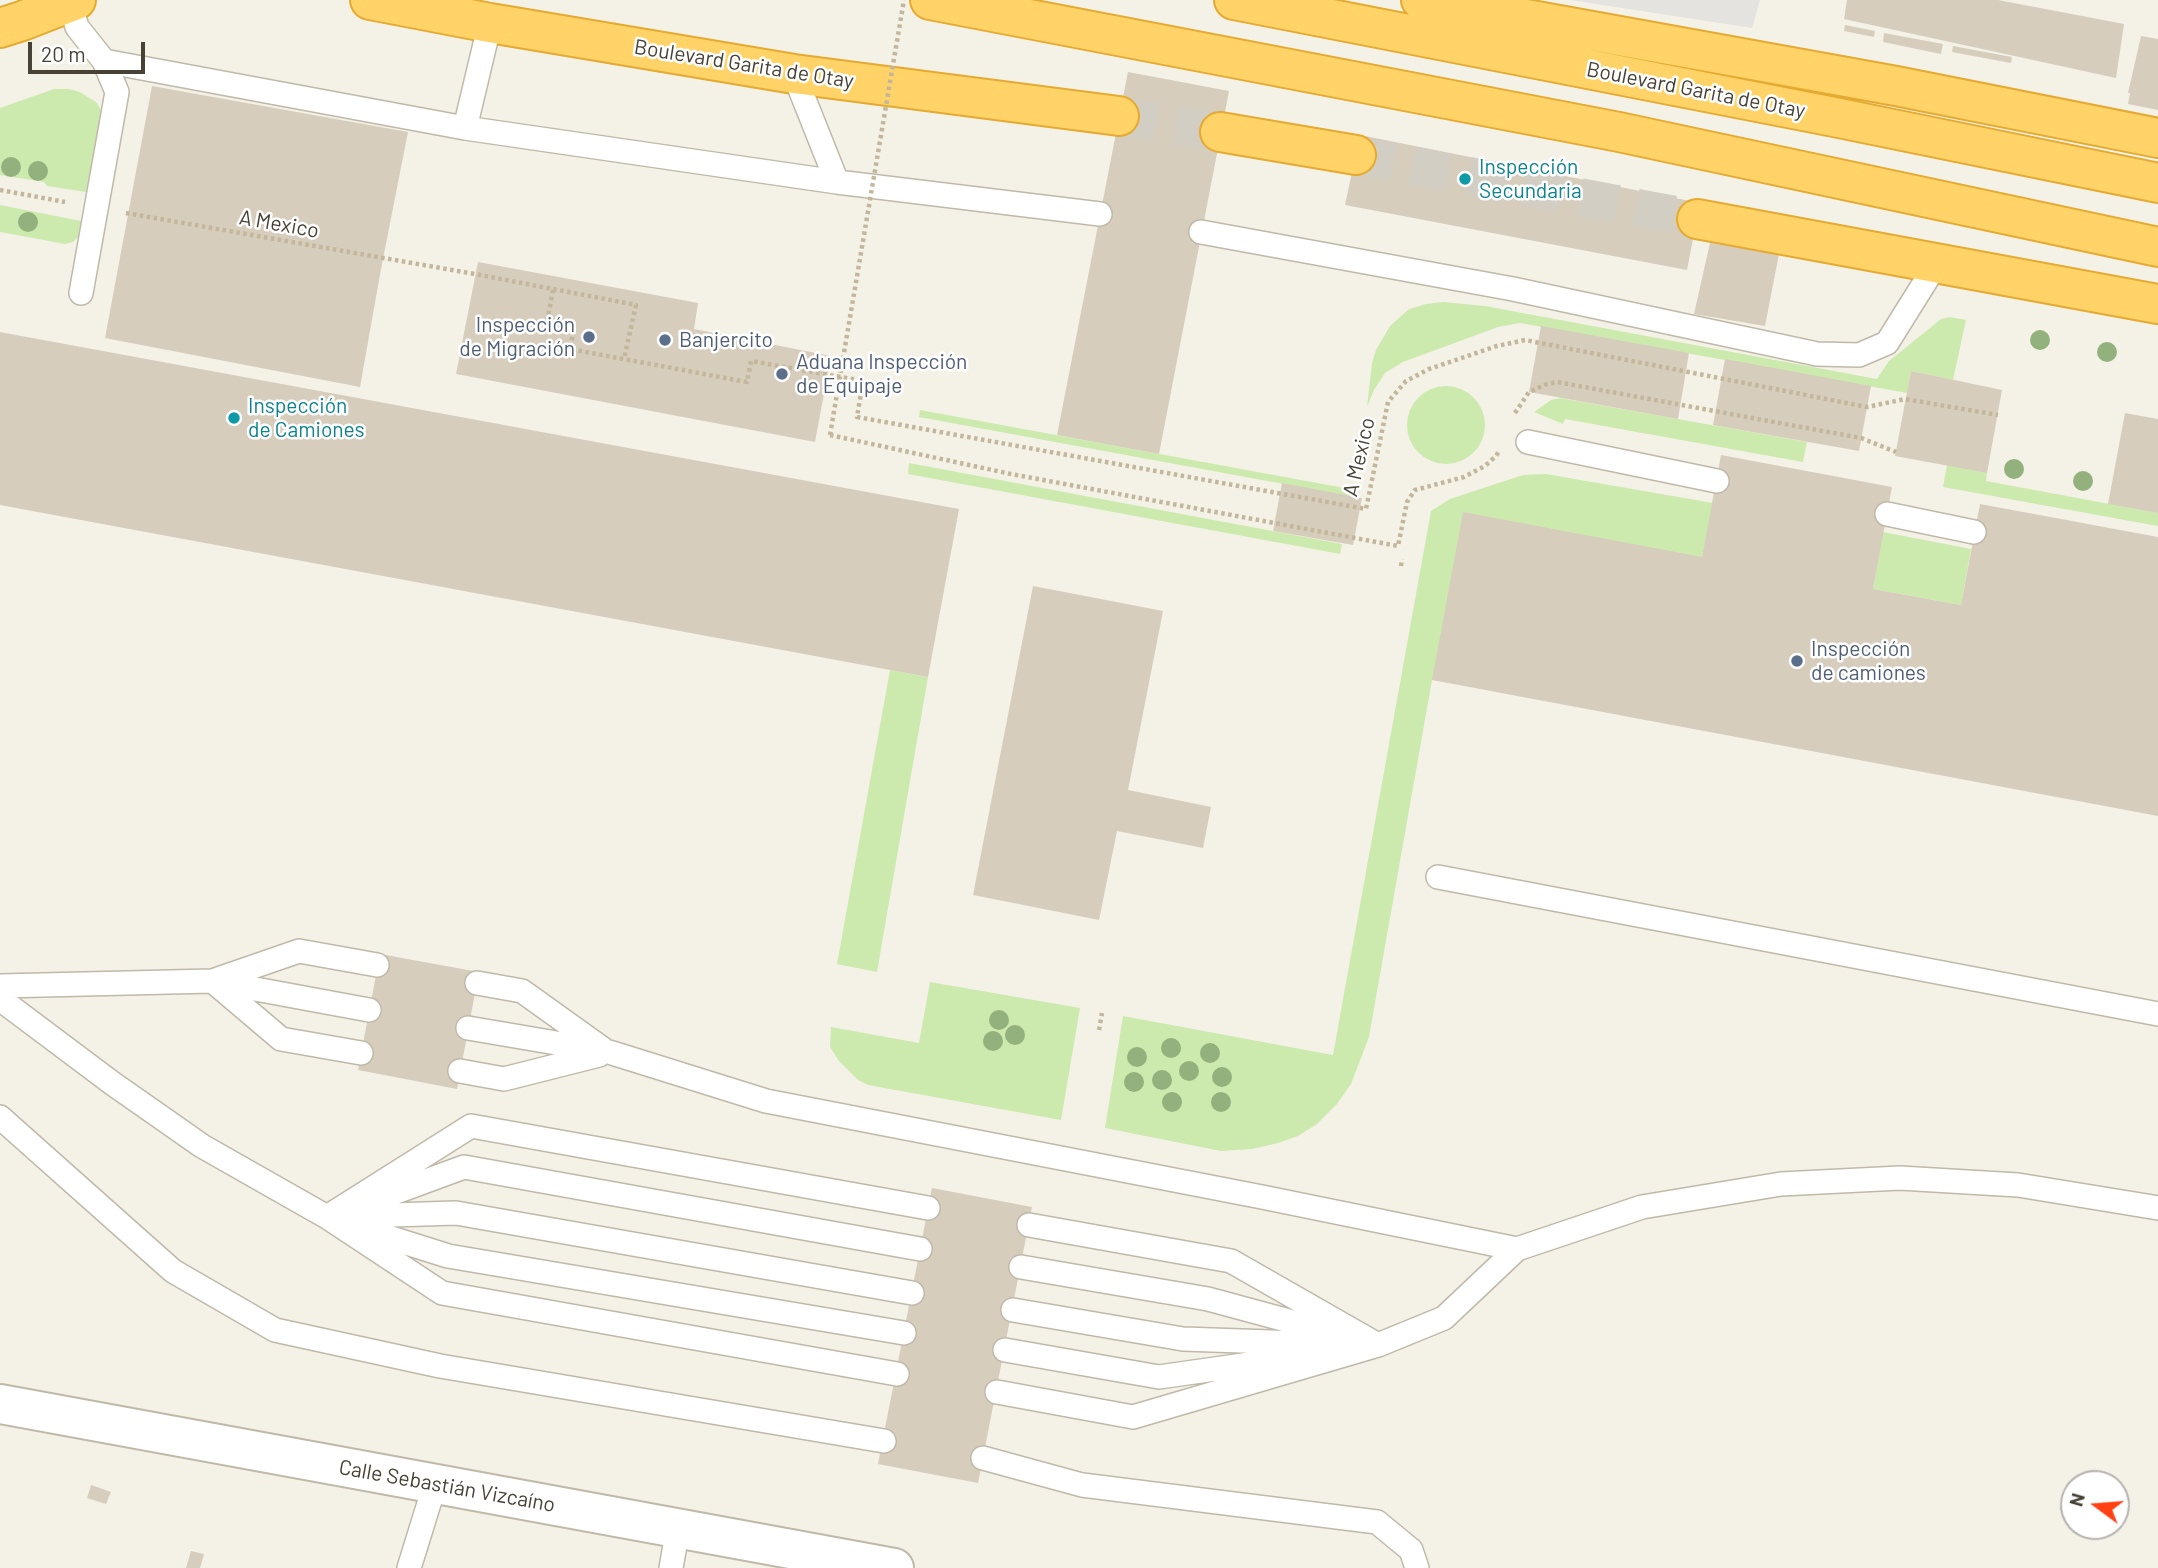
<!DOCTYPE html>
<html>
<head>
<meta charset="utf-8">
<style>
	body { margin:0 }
	#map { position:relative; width:2158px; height:1568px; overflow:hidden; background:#f4f1e7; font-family:Barlow,sans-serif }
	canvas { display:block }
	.north { position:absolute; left:2060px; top:1470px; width:70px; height:70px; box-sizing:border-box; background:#fff; border:2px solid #b6b3af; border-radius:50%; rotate:286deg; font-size:19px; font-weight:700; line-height:28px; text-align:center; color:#484136 }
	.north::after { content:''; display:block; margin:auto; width:24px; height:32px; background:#ff4113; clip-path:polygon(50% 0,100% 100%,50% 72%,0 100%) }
	.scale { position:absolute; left:28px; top:42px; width:117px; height:32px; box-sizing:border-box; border:4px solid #484136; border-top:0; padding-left:9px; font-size:21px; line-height:24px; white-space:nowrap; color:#484136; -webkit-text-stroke:5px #fff; paint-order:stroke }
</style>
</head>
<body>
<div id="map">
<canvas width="2158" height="1568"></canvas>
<div class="north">N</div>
<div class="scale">20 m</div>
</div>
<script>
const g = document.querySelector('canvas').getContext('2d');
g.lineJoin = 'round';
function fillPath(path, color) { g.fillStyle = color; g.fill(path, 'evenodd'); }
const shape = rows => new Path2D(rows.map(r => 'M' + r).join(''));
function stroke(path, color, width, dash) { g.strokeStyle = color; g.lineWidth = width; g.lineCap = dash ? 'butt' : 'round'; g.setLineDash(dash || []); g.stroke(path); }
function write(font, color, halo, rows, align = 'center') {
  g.font = font + ' Barlow,sans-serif'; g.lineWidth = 5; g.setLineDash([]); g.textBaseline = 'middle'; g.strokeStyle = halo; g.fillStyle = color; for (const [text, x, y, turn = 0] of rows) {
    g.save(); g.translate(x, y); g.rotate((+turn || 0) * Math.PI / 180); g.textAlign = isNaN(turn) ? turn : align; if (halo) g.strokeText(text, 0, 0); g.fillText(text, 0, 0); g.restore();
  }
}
const green = shape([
	[54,89,69,89,80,92,97,103,102,112,86,192,47,186,44,182,0,175,0,108],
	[0,205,81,221,78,237,73,242,65,244,0,232],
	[1443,302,1485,306,1877,379,1889,361,1941,319,1950,317,1966,320,1953,380,1911,371,1907,393,1520,323,1498,327,1403,362,1385,373,1374,390,1367,407,1372,363,1376,350,1390,326,1409,309,1426,304],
	'1407 425a39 39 0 1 1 78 0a39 39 0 1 1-78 0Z',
	[1560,398,1807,442,1803,462,1565,419,1563,424,1534,412,1551,400],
	[920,410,1350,489,1349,496,919,417],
	[909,463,1342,544,1340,554,908,474],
	[1947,465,1987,473,1986,481,2158,513,2158,526,1943,487],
	[1546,474,1713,503,1702,557,1432,680,1369,1037,1351,1084,1337,1104,1317,1124,1298,1136,1278,1143,1252,1149,1221,1151,1105,1128,1123,1016,1333,1055,1431,511,1450,499,1523,475],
	[1883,532,1971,549,1961,605,1873,589],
	[890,670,928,677,877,972,837,964],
	[930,982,1080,1008,1061,1120,868,1085,858,1080,839,1061,830,1047,831,1027,919,1043]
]);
const parking = shape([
	[1570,0,1760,0,1752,28]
]);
const building = shape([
	[1847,0,1998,0,2124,24,2116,78,1844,19],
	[1845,25,1875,31,1874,37,1844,31],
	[1884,33,1943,44,1941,54,1883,42],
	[2141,36,2158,39,2158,110,2128,104,2130,93,2128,93],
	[1953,46,2012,57,2011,63,1952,52],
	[1128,72,1229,91,1159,454,1057,435],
	[152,86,408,132,381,269,360,387,105,338],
	[1360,135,1700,203,1687,270,1345,205],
	[1710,243,1779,254,1765,326,1694,314],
	[478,262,698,303,694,329,831,356,815,442,456,374],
	[1541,326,1689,353,1678,419,1529,392],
	[0,332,959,509,928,677,0,505],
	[1725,359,1871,386,1859,451,1713,425],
	[1911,371,2002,390,1987,473,1895,456],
	[2125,413,2158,419,2158,513,2108,504],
	[1721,455,1892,487,1873,589,1961,605,1980,504,2158,537,2158,816,1432,680,1463,512,1702,557],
	[1282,483,1362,498,1353,545,1273,531],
	[1033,586,1163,611,1128,790,1211,807,1203,848,1117,831,1099,920,973,895],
	[380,954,479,972,457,1089,358,1070],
	[932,1188,1032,1207,978,1483,878,1464],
	[91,1485,111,1492,106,1504,87,1498],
	[191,1551,204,1554,200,1568,186,1568]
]);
const highwayTunnel = shape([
	[1119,116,1220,132],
	[1356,155,1697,219]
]);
const path = shape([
	[0,190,65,202],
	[126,213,475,274,636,305,624,359],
	[553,290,547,322,574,327,570,349,747,382,751,361,863,381,857,417,1366,509,1388,402,1406,381,1429,369,1497,346,1525,340,1867,407,1905,399,1998,415],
	[1515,413,1529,392,1547,384,1557,382,1861,438,1896,452],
	[830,435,1011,474,1398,546,1407,502,1415,490,1464,477,1485,466,1496,456,1500,450],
	[1401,566,1402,559],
	[1099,1030,1102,1013]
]);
const lane = shape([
	[70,2,77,27,104,61,117,92,81,293],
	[104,61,465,128,837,182,1100,214],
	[794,74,837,182],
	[465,128,490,23],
	[1201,232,1513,289,1817,354,1859,355,1887,343,1937,263],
	[1528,442,1717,481],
	[1887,514,1974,532],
	[1438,877,2158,1014],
	[215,980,299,951,377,965],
	[215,983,281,1039,361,1053],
	[477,983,522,991,603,1049],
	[0,986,212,981,369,1010],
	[0,999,112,1083,202,1146,327,1217,442,1293,897,1374],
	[468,1028,609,1052,766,1101,1262,1197,1517,1249],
	[460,1071,504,1079,599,1055],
	[0,1117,173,1271,275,1330,440,1366,884,1441],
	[369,1202,464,1167,920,1249],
	[327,1217,471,1126,928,1208],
	[327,1217,456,1213,912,1293],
	[1029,1225,1231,1261,1378,1345],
	[353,1226,448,1256,904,1333],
	[1021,1267,1208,1299,1341,1335],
	[1013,1310,1183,1339,1358,1345],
	[1005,1350,1159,1377,1299,1357],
	[997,1392,1133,1417,1378,1345,1444,1318,1517,1249,1642,1207,1781,1184,1900,1178,2018,1185,2158,1208],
	[983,1458,1082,1485,1377,1522,1411,1550,1417,1568],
	[409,1568,435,1484],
	[671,1568,678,1528]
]);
const street = shape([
	[0,1404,894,1568]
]);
const highway = shape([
	[370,0,490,23,794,74,1119,116],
	[930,0,1619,132,2158,247],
	[1234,0,1834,117,2158,183],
	[1421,0,1896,86,2158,138],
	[0,28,22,21,76,0],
	[1220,132,1356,155],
	[1697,219,2158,304]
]);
const pathBridge = shape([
	[830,435,904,0]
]);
const trees = [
	[11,167],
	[38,171],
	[28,222],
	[2040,340],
	[2107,352],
	[2014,469],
	[2083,481],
	[999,1020],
	[1015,1035],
	[993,1041],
	[1171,1048],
	[1210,1053],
	[1137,1057],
	[1189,1071],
	[1222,1077],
	[1162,1080],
	[1134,1082],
	[1172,1102],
	[1221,1102]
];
const markers = [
	[1465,179,7,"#0f9aa8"],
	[589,337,7,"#5c6f8a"],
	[665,340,7,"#5c6f8a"],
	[782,374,7,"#5c6f8a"],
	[234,418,7,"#0f9aa8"],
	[1797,661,7,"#5c6f8a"]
];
const streetNames = [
	["Boulevard Garita de Otay",744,64,9],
	["Boulevard Garita de Otay",1696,90,11],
	["A Mexico",279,224,10],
	["A Mexico",1359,457,-77],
	["Calle Sebastián Vizcaíno",447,1486,10]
];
const cultureNames = [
	["Inspección",1479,167],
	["Secundaria",1479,191],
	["Inspección",248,406],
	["de Camiones",248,430]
];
const serviceNames = [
	["Inspección",575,325,"right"],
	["de Migración",575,349,"right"],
	["Banjercito",679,340],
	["Aduana Inspección",796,362],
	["de Equipaje",796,386],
	["Inspección",1811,649],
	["de camiones",1811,673]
];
fillPath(green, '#cdeaae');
fillPath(parking, '#e5e3df');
fillPath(building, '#d6cdbc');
stroke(highwayTunnel, '#d2cec4', 38, [38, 19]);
stroke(lane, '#c0b9a9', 26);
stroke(street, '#c0b9a9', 42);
stroke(highway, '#e4aa31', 42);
stroke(path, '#c3b69a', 4.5, [3.5, 3.5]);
stroke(lane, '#fff', 23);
stroke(street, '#fff', 38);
stroke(highway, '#ffd367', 38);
stroke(pathBridge, '#c3b69a', 4.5, [3.5, 3.5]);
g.fillStyle = '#93b17d';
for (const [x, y] of trees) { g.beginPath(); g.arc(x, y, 10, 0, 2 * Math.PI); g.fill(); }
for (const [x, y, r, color] of markers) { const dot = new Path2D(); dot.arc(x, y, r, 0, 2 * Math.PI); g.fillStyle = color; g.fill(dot); stroke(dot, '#fff', 2.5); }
write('21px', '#484136', '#fff', streetNames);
write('21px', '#0d838f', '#fff', cultureNames, 'left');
write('21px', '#4e5e75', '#fff', serviceNames, 'left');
</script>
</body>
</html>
